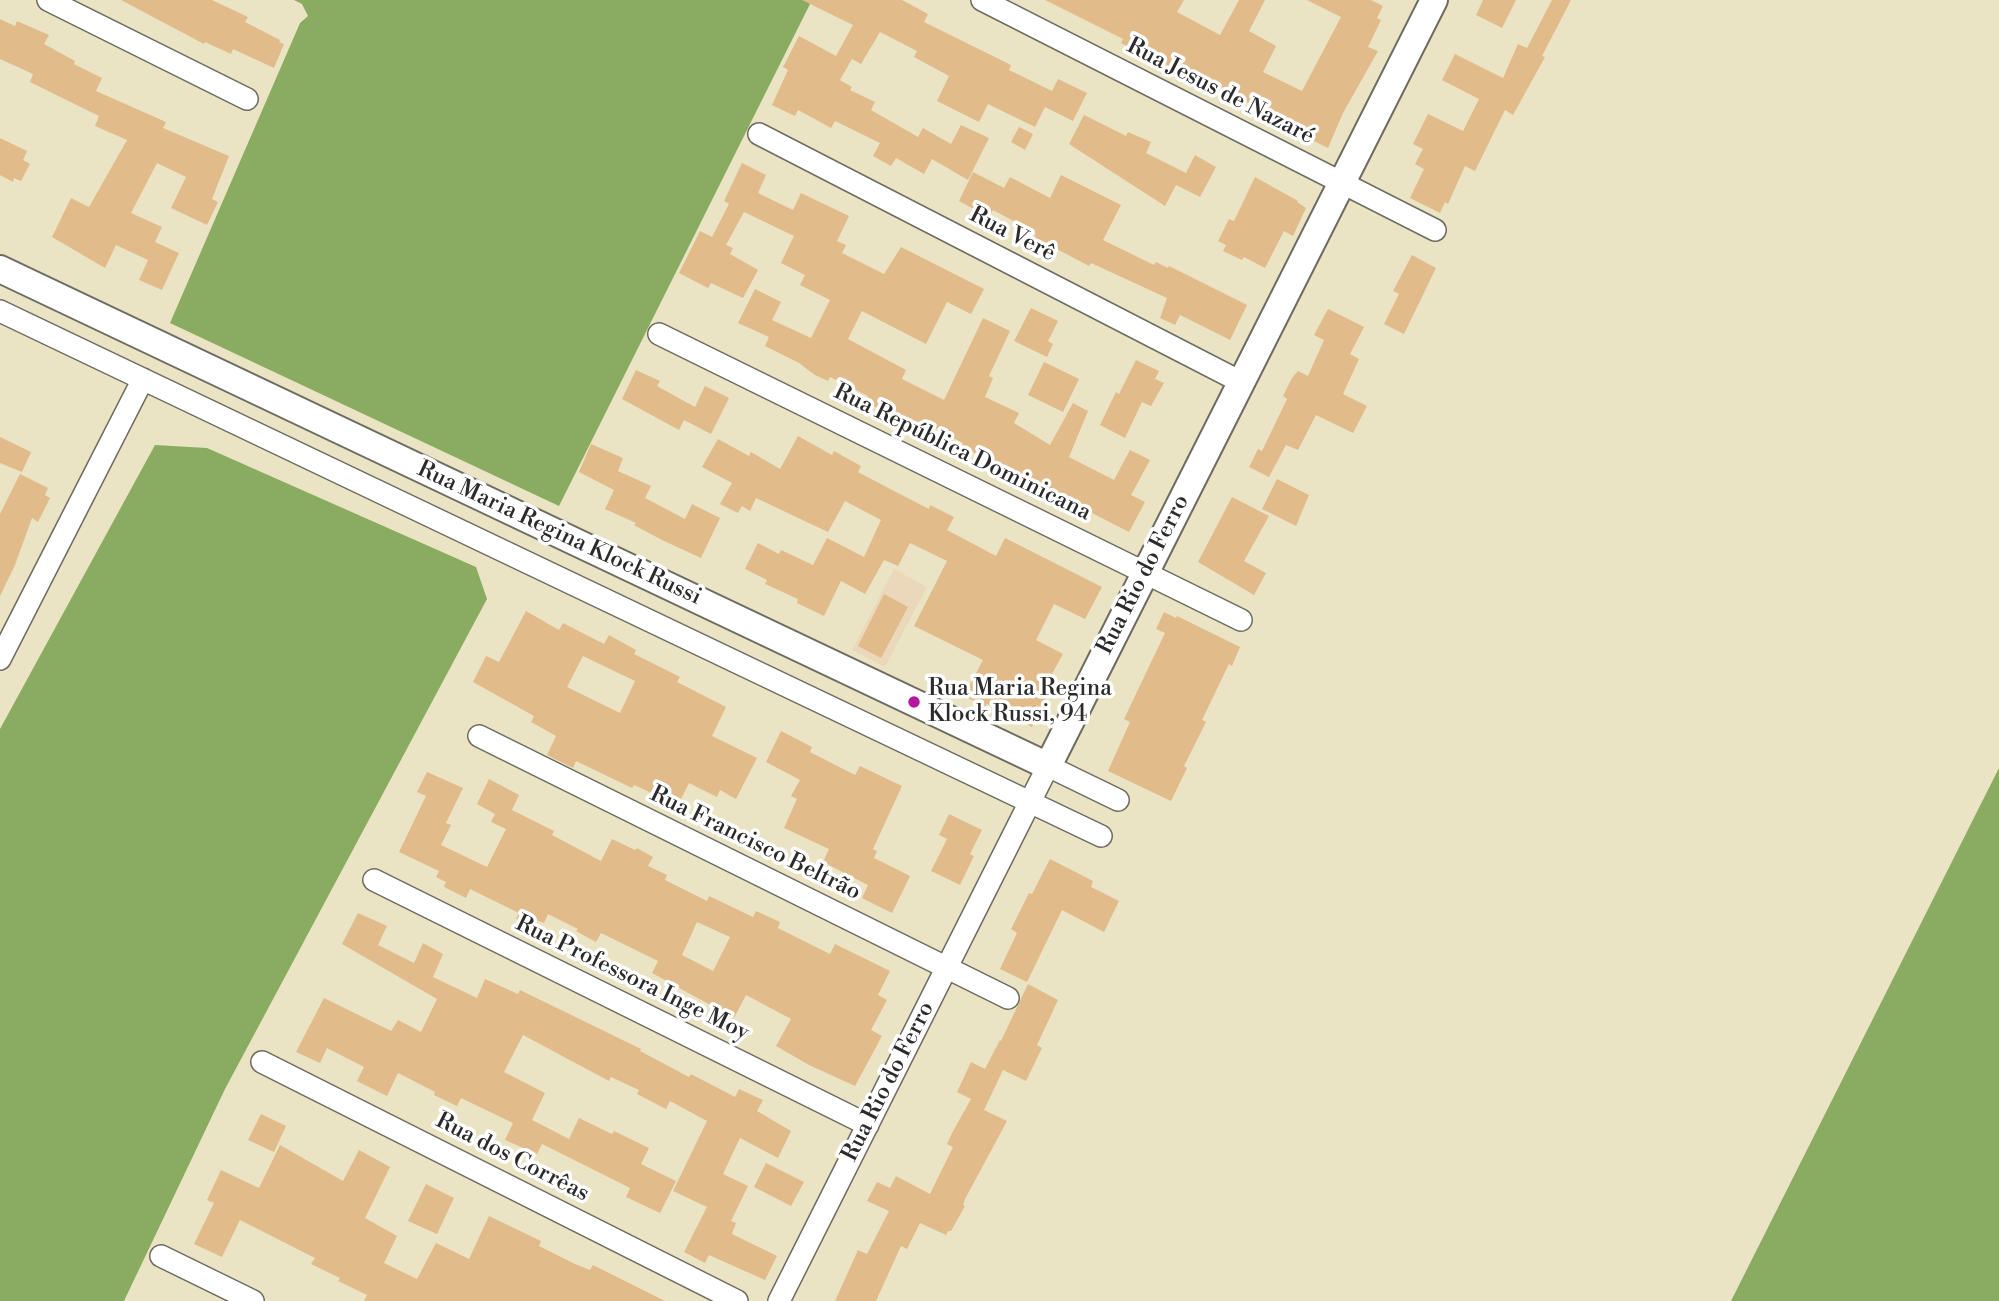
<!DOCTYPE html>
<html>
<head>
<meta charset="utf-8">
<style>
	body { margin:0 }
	canvas { display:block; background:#eae4c4 }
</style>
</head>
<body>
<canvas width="1999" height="1301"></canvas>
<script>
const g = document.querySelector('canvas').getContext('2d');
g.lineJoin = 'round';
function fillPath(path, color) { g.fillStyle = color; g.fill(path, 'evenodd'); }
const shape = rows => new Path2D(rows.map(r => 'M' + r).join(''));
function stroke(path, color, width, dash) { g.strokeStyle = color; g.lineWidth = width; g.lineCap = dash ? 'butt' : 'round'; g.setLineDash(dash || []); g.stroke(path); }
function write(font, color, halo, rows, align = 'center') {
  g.font = font + ' "Libre Bodoni",serif'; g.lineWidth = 7; g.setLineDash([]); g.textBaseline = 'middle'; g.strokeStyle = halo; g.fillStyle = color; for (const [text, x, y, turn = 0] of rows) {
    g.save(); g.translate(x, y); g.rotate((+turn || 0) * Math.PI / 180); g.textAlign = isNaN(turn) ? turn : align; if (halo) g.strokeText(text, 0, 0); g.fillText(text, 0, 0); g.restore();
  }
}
const built = shape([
	[894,569,927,587,885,667,852,650]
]);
const forest = shape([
	[294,0,812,0,559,506,170,323,300,23,308,16,302,4],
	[155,445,207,448,476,567,487,599,225,1089,124,1301,0,1301,0,729],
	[1999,768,1999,1301,1731,1301]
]);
const building = shape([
	[121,0,212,0,248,17,245,22,280,40,279,42,284,44,274,68,233,49,231,54,205,42,204,44],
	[802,0,902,0,928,14,924,22,1011,65,1009,70,1052,91,1058,79,1087,93,1073,121,1045,107,1035,127,988,104,979,122,937,101,949,76,914,57,917,51,880,32,861,64,852,59,840,80,852,87,850,90,875,102,871,110,918,137,923,128,951,144,961,125,989,138,968,180,932,159,924,174,896,158,891,166,873,156,880,143,835,121,831,128,798,110,795,116,772,105,788,70,783,67,799,36,836,56,853,25],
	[1045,0,1184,0,1177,12,1220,35,1239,0,1265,0,1249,31,1276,46,1263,72,1302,91,1341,17,1307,0,1371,0,1383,6,1377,18,1381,20,1368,47,1378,51,1343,113,1328,148,1270,119,1272,115,1228,93,1229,91,1184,68,1182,72,1147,56,1121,43,1123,39],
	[1483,0,1516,0,1502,28,1476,15],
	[1552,0,1571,0,1542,56,1545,57,1513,115,1505,110,1475,171,1465,166,1448,204,1445,202,1440,213,1410,198,1424,169,1415,164,1423,149,1413,144,1428,114,1463,131,1479,99,1442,80,1455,54,1503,78,1518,44,1527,48],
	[0,19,15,26,17,21,49,35,44,44,75,61,74,64,102,78,96,91,166,122,163,128,229,156,212,199,218,202,207,225,171,208,186,177,157,163,131,213,162,227,155,242,179,253,162,290,139,280,148,260,116,245,105,268,52,237,71,198,89,207,127,140,95,126,99,116,30,82,33,74,0,59],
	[1084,115,1126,136,1128,132,1151,142,1146,153,1186,173,1195,155,1216,167,1200,197,1176,185,1165,206,1069,144],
	[1019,127,1033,134,1025,150,1011,142],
	[0,138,27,151,23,160,30,164,21,181,14,178,13,182,0,175],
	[742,163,766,175,758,193,793,210,801,193,849,216,837,241,846,245,842,253,884,274,901,247,984,289,971,314,947,302,926,344,862,311,848,339,906,370,902,379,944,400,983,318,1010,331,989,376,993,378,985,397,1019,413,1014,423,1050,445,1073,403,1088,411,1069,457,1114,480,1130,450,1150,460,1131,495,1145,502,1129,532,1088,511,1084,518,1060,506,1064,498,983,454,981,456,961,447,963,443,925,423,923,428,887,409,886,412,865,402,868,396,830,377,828,381,815,375,799,363,765,346,769,337,738,323,755,289,781,302,772,320,811,338,830,300,800,285,805,275,781,263,794,236,744,212,726,245,733,248,730,254,758,270,743,298,711,283,708,288,679,273,700,231,712,237,729,204,724,201],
	[973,172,1004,188,1010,177,1050,198,1061,175,1121,205,1103,240,1154,265,1156,262,1168,268,1169,266,1247,305,1230,340,1180,315,1175,325,1160,318,1167,298,1091,263,1089,266,1034,237,1036,233,993,210,989,217,959,201],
	[1255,177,1298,201,1297,202,1306,208,1293,236,1284,231,1265,268,1244,257,1242,260,1223,251,1226,245,1218,241,1229,219,1234,221],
	[1412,255,1436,268,1404,334,1384,324,1399,294,1393,291],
	[1031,308,1058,321,1048,341,1053,344,1047,357,1014,341],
	[1328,309,1364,327,1350,354,1359,359,1343,394,1367,406,1353,433,1316,415,1298,450,1286,445,1269,477,1249,467,1258,449,1262,451,1287,399,1283,396,1292,378,1298,371,1308,376,1324,340,1314,335],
	[1136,360,1159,371,1155,379,1164,383,1151,406,1142,402,1125,438,1100,425,1116,392,1119,394],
	[1044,362,1079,379,1063,412,1028,395],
	[636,370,660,381,657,386,695,407,705,386,729,398,711,434,684,420,679,430,622,399],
	[798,436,832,455,834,451,861,466,858,472,896,492,929,509,930,505,954,517,947,530,996,556,1005,538,1102,587,1085,619,1054,604,1036,640,1063,654,1041,694,1047,697,1032,727,987,704,985,707,964,696,983,660,914,626,947,561,910,543,898,566,884,560,865,594,841,581,824,616,797,603,798,599,765,584,767,580,745,569,758,543,779,554,781,550,813,565,827,538,864,557,881,520,845,501,828,532,756,498,750,511,742,506,738,513,720,504,732,483,702,467,718,439,749,456,751,452,780,469],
	[0,437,31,452,22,472,0,463],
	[591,444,623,458,618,471,651,486,645,498,685,519,692,504,720,518,701,558,662,540,634,525,636,523,605,509,614,490,579,472],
	[20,474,48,488,45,495,50,498,38,522,32,518,15,565,0,596,0,514],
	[1277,479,1309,495,1296,526,1262,509],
	[1232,497,1269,516,1244,561,1266,573,1254,595,1198,562],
	[884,594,908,607,881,658,858,646],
	[526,611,559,630,563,623,604,644,609,635,636,650,634,654,680,677,677,682,726,707,712,736,757,758,736,799,720,790,717,797,689,783,678,805,634,785,632,788,576,761,573,768,547,755,556,736,531,722,534,716,473,682,486,656,499,662],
	[583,656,635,681,620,713,567,687],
	[1164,612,1176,618,1177,616,1240,647,1232,666,1229,664,1202,720,1206,722,1184,766,1187,768,1171,801,1108,771,1130,722,1124,719,1165,633,1156,629],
	[781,731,812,747,810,752,855,775,860,766,902,786,873,849,877,851,874,858,910,876,892,913,862,898,868,885,823,862,829,849,784,828,797,799,791,796,800,780,766,762],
	[427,772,463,788,446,823,451,825,441,845,487,867,506,829,491,822,495,814,477,804,489,779,519,795,512,810,554,831,552,835,601,861,612,839,635,850,637,848,653,857,648,866,667,875,665,880,707,901,709,896,753,917,756,911,780,922,778,928,830,954,835,944,890,971,878,995,887,1000,871,1030,882,1036,855,1086,809,1065,776,1046,791,1019,746,995,734,1018,652,973,658,961,601,933,596,942,576,931,578,929,548,914,544,923,534,919,531,926,516,919,519,913,470,889,466,898,444,887,446,882,436,877,439,871,399,852,426,796,417,792],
	[697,922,730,937,713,971,682,955],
	[949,814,982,830,970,854,974,856,960,885,931,871,947,839,939,835],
	[1050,859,1093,881,1091,887,1119,901,1104,932,1062,910,1027,982,1000,969,1017,933,1011,929,1029,893,1032,894],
	[358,913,387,926,378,945,414,963,423,943,443,954,433,977,477,998,485,979,518,994,520,990,641,1049,640,1051,689,1077,691,1074,735,1097,739,1089,763,1100,757,1111,791,1131,778,1158,740,1138,723,1174,748,1186,731,1221,736,1223,732,1234,777,1256,765,1280,709,1255,705,1263,684,1252,707,1207,673,1191,707,1121,670,1101,666,1109,637,1094,639,1090,611,1077,609,1081,523,1035,504,1072,545,1093,532,1120,569,1139,579,1118,612,1134,614,1131,649,1148,641,1164,676,1181,660,1213,626,1197,630,1188,542,1144,537,1154,505,1140,513,1123,461,1098,457,1106,434,1095,435,1092,398,1073,387,1096,357,1081,364,1067,327,1048,320,1063,296,1052,324,998,391,1031,398,1020,421,1032,437,999,342,944],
	[1028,984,1058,1000,1037,1045,1042,1048,1026,1081,1003,1070,984,1110,1007,1121,965,1199,963,1205,965,1206,951,1231,948,1231,946,1235,920,1223,907,1249,901,1246,876,1301,835,1301,858,1250,867,1254,889,1211,867,1201,877,1182,890,1188,896,1176,930,1194,953,1147,947,1144,952,1133,971,1099,957,1092,971,1062,985,1069,1000,1040,1001,1041],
	[261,1114,286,1126,274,1152,248,1140],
	[280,1145,343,1181,359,1150,390,1167,365,1218,397,1236,384,1263,417,1279,436,1243,469,1259,489,1216,541,1241,539,1246,575,1264,590,1270,593,1265,665,1301,364,1301,367,1295,338,1281,340,1278,311,1264,315,1258,240,1220,222,1257,194,1244,214,1203,207,1200,221,1170,259,1188],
	[766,1163,804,1182,791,1206,754,1187],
	[426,1184,454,1198,437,1234,408,1221]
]);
const minor = shape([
	[48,0,247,99],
	[982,0,1435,230],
	[759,134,1241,382],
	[0,311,1101,836],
	[659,334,1241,620],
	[0,659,143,379],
	[479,736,1008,998],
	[374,880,868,1125],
	[262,1062,737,1301],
	[161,1256,253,1301],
	[779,1301,1048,766,1118,800]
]);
const tertiary = shape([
	[0,269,1048,766,1434,0]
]);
const markers = [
	[914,702,7,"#b5179e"]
];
const streetNames = [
	["Rua Jesus de Nazaré",1220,92,27],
	["Rua Verê",1012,235,27],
	["Rua República Dominicana",962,453,26],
	["Rua Maria Regina Klock Russi",559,534,25],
	["Rua Rio do Ferro",1144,575,-63],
	["Rua Francisco Beltrão",755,844,26],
	["Rua Professora Inge Moy",632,979,26],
	["Rua Rio do Ferro",889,1082,-63],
	["Rua dos Corrêas",512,1158,27]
];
const poiNames = [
	["Rua Maria Regina",928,689],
	["Klock Russi, 94",928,715]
];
fillPath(built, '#ebd8ba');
fillPath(forest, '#8aac60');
fillPath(building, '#e1bb8a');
stroke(minor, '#6e6c61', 24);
stroke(tertiary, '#6e6c61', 30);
stroke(minor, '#fff', 21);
stroke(tertiary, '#fff', 26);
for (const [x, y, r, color] of markers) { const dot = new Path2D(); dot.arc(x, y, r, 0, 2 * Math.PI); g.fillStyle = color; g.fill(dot); stroke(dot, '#fff', 2.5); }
write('23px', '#2b2b2b', '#fff', streetNames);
write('23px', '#2b2b2b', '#fff', poiNames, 'left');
</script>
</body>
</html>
